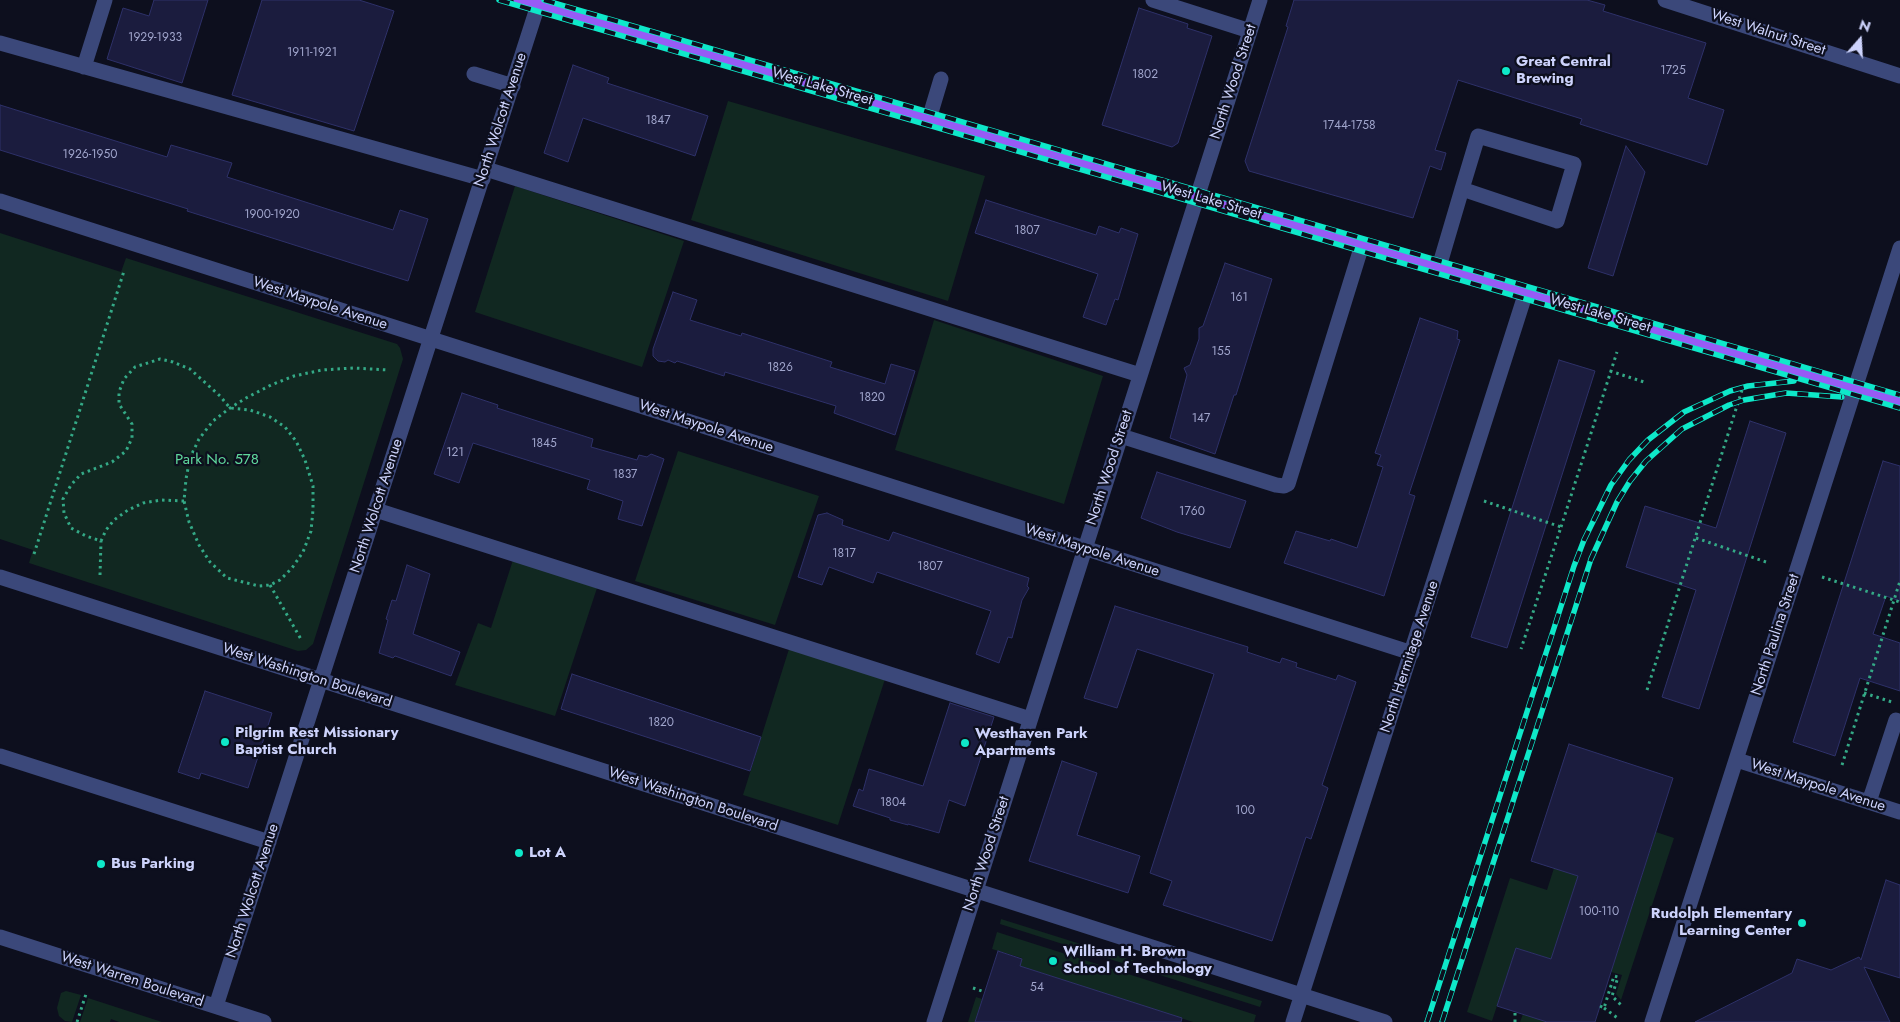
<!DOCTYPE html>
<html>
<head>
<meta charset="utf-8">
<style>
	body { margin:0 }
	#map { position:relative; width:1900px; height:1022px; overflow:hidden; background:#0d0f1e; font-family:Jost,sans-serif }
	canvas { display:block }
	.north { position:absolute; left:1835px; top:15px; width:50px; height:50px; -webkit-text-stroke:4px #0d0f1e; paint-order:stroke; rotate:19deg; font-size:14px; font-weight:700; line-height:20px; text-align:center; color:#cdd3fc }
	.north::after { content:''; display:block; margin:auto; width:18px; height:22px; background:#cdd3fc; clip-path:polygon(50% 0,100% 100%,50% 72%,0 100%) }
</style>
</head>
<body>
<div id="map">
<canvas width="1900" height="1022"></canvas>
<div class="north">N</div>
</div>
<script>
const g = document.querySelector('canvas').getContext('2d');
g.lineJoin = 'round';
function fillPath(path, color) { g.fillStyle = color; g.fill(path, 'evenodd'); }
const shape = rows => new Path2D(rows.map(r => 'M' + r).join(''));
function stroke(path, color, width, dash) { g.strokeStyle = color; g.lineWidth = width; g.lineCap = dash ? 'butt' : 'round'; g.setLineDash(dash || []); g.stroke(path); }
function write(font, color, halo, rows, align = 'center') {
  g.font = font + ' Jost,sans-serif'; g.lineWidth = 4.5; g.setLineDash([]); g.textBaseline = 'middle'; g.strokeStyle = halo; g.fillStyle = color; for (const [text, x, y, turn = 0] of rows) {
    g.save(); g.translate(x, y); g.rotate((+turn || 0) * Math.PI / 180); g.textAlign = isNaN(turn) ? turn : align; if (halo) g.strokeText(text, 0, 0); g.fillText(text, 0, 0); g.restore();
  }
}
const green = shape([
	[728,101,985,176,948,301,691,220],
	[515,186,684,241,642,367,475,312],
	[0,233,121,272,126,258,397,344,400,348,403,359,313,644,306,650,298,651,29,563,33,550,0,539],
	[934,320,1103,376,1064,504,895,450],
	[678,451,819,496,775,625,635,581],
	[513,560,597,588,555,716,455,685,478,623,491,628],
	[789,649,885,679,838,825,743,795],
	[1656,832,1674,838,1621,1000,1616,994,1622,975,1611,972],
	[1554,868,1578,876,1551,959,1516,948,1492,1021,1467,1012,1510,878,1547,890],
	[1001,919,1262,1001,1260,1007,1000,924],
	[997,932,1256,1015,1254,1022,1193,1022,1020,966,1022,958,992,949],
	[66,991,81,995,72,1022,65,1021,59,1016,57,1008,61,993],
	[976,997,982,999,975,1022,968,1022],
	[88,998,162,1022,119,1022,111,1019,110,1022,80,1022],
	[1523,1014,1547,1022,1520,1022]
]);
const building = shape([
	[154,0,208,0,182,83,107,59,123,8,149,16,154,0],
	[262,0,359,0,394,11,354,131,232,95,262,0],
	[1294,0,1587,0,1605,5,1603,11,1706,43,1688,98,1724,110,1707,165,1580,124,1582,119,1458,80,1435,150,1446,153,1441,170,1430,166,1413,218,1249,171,1245,161,1288,27,1286,26,1294,0],
	[1139,8,1188,24,1187,28,1212,36,1178,143,1172,147,1102,125,1139,8],
	[573,65,609,78,607,83,708,116,695,156,583,118,568,162,544,153,573,65],
	[0,105,167,157,171,145,232,163,227,177,393,230,400,210,428,219,408,281,187,211,188,209,0,150,0,105],
	[1626,146,1645,172,1613,276,1588,268,1626,146],
	[986,200,1096,235,1099,226,1119,233,1121,228,1138,234,1118,300,1115,299,1106,325,1083,317,1098,274,975,233,986,200],
	[1225,263,1272,279,1236,395,1234,395,1215,454,1170,438,1187,375,1184,368,1190,365,1199,339,1199,328,1203,326,1225,263],
	[673,292,697,300,690,320,741,336,742,333,832,362,830,367,885,384,891,364,915,371,895,435,834,413,836,406,725,372,724,376,677,361,675,363,668,360,665,362,658,361,653,356,653,349,673,292],
	[1420,318,1458,331,1457,339,1460,340,1409,494,1415,496,1384,596,1284,563,1296,531,1330,541,1331,539,1357,548,1383,467,1377,465,1381,455,1375,453,1420,318],
	[1559,360,1595,371,1507,648,1471,637,1559,360],
	[462,393,498,405,497,408,593,439,591,447,637,460,639,455,647,457,651,454,664,459,642,526,618,519,623,501,587,489,590,480,473,443,459,483,434,474,462,393],
	[1750,421,1786,433,1699,709,1662,697,1696,590,1626,567,1645,506,1716,528,1750,421],
	[1883,461,1900,466,1900,601,1886,596,1873,634,1900,643,1900,691,1860,678,1835,756,1793,742,1883,461],
	[1157,472,1246,501,1230,548,1177,532,1141,518,1157,472],
	[827,513,843,520,842,525,889,541,893,532,1029,578,1027,586,1029,588,1022,600,1012,638,1008,637,999,663,976,654,991,611,877,572,873,583,829,567,822,585,798,577,818,515,827,513],
	[407,565,430,574,413,634,460,652,451,676,395,656,393,658,379,653,388,620,386,619,392,600,396,601,407,565],
	[1115,606,1248,647,1247,652,1280,663,1282,658,1297,663,1296,667,1336,680,1338,675,1356,682,1322,785,1328,788,1311,839,1306,837,1272,941,1163,905,1172,881,1150,873,1214,674,1137,649,1117,708,1084,698,1115,606],
	[572,674,761,737,750,771,561,709,572,674],
	[205,691,272,713,248,788,201,773,199,779,178,772,205,691],
	[950,703,994,717,965,806,949,800,939,833,908,824,908,825,890,820,890,818,853,806,859,789,863,791,869,769,923,786,950,703],
	[1569,744,1673,778,1595,1022,1547,1022,1497,1006,1516,948,1551,959,1578,876,1531,861,1569,744],
	[1062,761,1097,773,1077,835,1140,856,1128,893,1029,861,1062,761],
	[1886,880,1900,885,1900,978,1864,967,1890,1022,1695,1022,1792,973,1797,959,1831,970,1859,957,1861,960,1886,880],
	[998,951,1022,959,1020,966,1182,1018,1181,1022,975,1022,998,951]
]);
const path = shape([
	[1610,371,1644,382],
	[184,501,161,500,143,503,128,510,114,520,106,530,101,541,86,536,71,528,64,513,63,499,71,485,81,474,112,462,126,451,132,438,132,424,119,404,119,392,124,379,135,367,160,359,173,362,190,369,220,396,230,408,250,410,270,417,285,427,296,441,305,460,313,486,313,510,311,531,303,552,292,568,280,580,270,585,259,586,227,578,210,562,199,545,189,522,184,501,186,479,190,458,199,439,213,421,230,408,246,398,271,385,294,376,322,370,353,368,388,370],
	[1484,501,1561,527,1521,649],
	[1561,527,1617,352],
	[1696,538,1769,563],
	[34,554,124,271],
	[100,575,101,541],
	[1822,577,1900,602],
	[270,585,302,641],
	[1647,690,1742,390],
	[1864,693,1892,702],
	[1842,765,1900,581],
	[973,988,985,992],
	[1600,1006,1604,1008,1614,976,1618,977,1612,996,1623,1007],
	[1604,1008,1619,1019],
	[77,1022,86,994],
	[1515,1022,1515,1012]
]);
const minor = shape([
	[1153,0,1250,31],
	[1665,0,1900,76],
	[0,43,483,179],
	[84,67,105,0],
	[474,74,513,86],
	[929,119,941,79],
	[486,169,1140,375],
	[0,201,1412,653],
	[1439,267,1462,189,1478,136,1574,164,1557,221,1462,189],
	[1121,436,1276,485,1284,486,1288,484,1362,245],
	[376,510,1030,719],
	[0,577,1385,1022],
	[0,756,269,842],
	[1737,760,1900,812],
	[1869,802,1896,720],
	[0,937,264,1022],
	[216,1006,538,5],
	[934,1022,1260,0],
	[1293,1022,1526,292],
	[1652,1022,1900,248]
]);
const major = shape([
	[521,0,1900,402]
]);
const rail = shape([
	[499,0,1900,408],
	[544,0,1900,395],
	[1427,1022,1574,566,1584,540,1611,485,1629,460,1648,440,1684,412,1730,391,1748,386,1794,381],
	[1442,1022,1591,559,1617,502,1630,481,1646,461,1682,429,1729,405,1744,400,1786,393,1842,397]
]);
const markers = [
	[1506,71,5,"#0ee8c9"],
	[225,742,5,"#0ee8c9"],
	[965,743,5,"#0ee8c9"],
	[519,853,5,"#0ee8c9"],
	[101,864,5,"#0ee8c9"],
	[1802,923,5,"#0ee8c9"],
	[1053,961,5,"#0ee8c9"]
];
const numberNames = [
	["1929-1933",155,38],
	["1911-1921",312,53],
	["1725",1673,71],
	["1802",1145,75],
	["1847",658,121],
	["1744-1758",1349,126],
	["1926-1950",90,155],
	["1900-1920",272,215],
	["1807",1027,231],
	["161",1239,298],
	["155",1221,352],
	["1826",780,368],
	["1820",872,398],
	["147",1201,419],
	["1845",544,444],
	["121",455,453],
	["1837",625,475],
	["1760",1192,512],
	["1817",844,554],
	["1807",930,567],
	["1820",661,723],
	["1804",893,803],
	["100",1245,811],
	["100-110",1599,912],
	["54",1037,988]
];
const streetNames = [
	["West Walnut Street",1768,33,18],
	["North Wood Street",1234,82,-72],
	["West Lake Street",822,87,16],
	["North Wolcott Avenue",501,120,-72],
	["West Lake Street",1211,201,16],
	["West Maypole Avenue",320,304,18],
	["West Lake Street",1600,314,16],
	["West Maypole Avenue",706,427,18],
	["North Wood Street",1110,468,-72],
	["North Wolcott Avenue",377,506,-72],
	["West Maypole Avenue",1092,551,18],
	["North Paulina Street",1776,635,-72],
	["North Hermitage Avenue",1410,657,-72],
	["West Washington Boulevard",307,676,18],
	["West Maypole Avenue",1818,786,18],
	["West Washington Boulevard",693,800,18],
	["North Wood Street",987,854,-72],
	["North Wolcott Avenue",253,891,-72],
	["West Warren Boulevard",132,980,18]
];
const poiNames = [
	["Great Central",1516,62],
	["Brewing",1516,79],
	["Pilgrim Rest Missionary",235,733],
	["Baptist Church",235,750],
	["Westhaven Park",975,734],
	["Apartments",975,751],
	["Lot A",529,853],
	["Bus Parking",111,864],
	["Rudolph Elementary",1792,914,"right"],
	["Learning Center",1792,931,"right"],
	["William H. Brown",1063,952],
	["School of Technology",1063,969]
];
const parkNames = [
	["Park No. 578",217,460]
];
fillPath(green, '#112821');
fillPath(building, '#1b1c3e');
stroke(building, '#2e3169', 1);
stroke(path, '#34a986', 3, [2.5, 4]);
stroke(minor, '#3b487a', 15);
stroke(major, '#975bf5', 15);
stroke(rail, '#0ee8c9', 5.5);
stroke(rail, '#0d0f1e', 4, [11]);
for (const [x, y, r, color] of markers) { const dot = new Path2D(); dot.arc(x, y, r, 0, 2 * Math.PI); g.fillStyle = color; g.fill(dot); stroke(dot, '#0d0f1e', 2); }
write('12px', '#a0a5cc', null, numberNames);
write('15px', '#cdd3fc', '#0d0f1e', streetNames);
write('bold 15px', '#cdd3fc', '#0d0f1e', poiNames, 'left');
write('15px', '#5fd79c', '#0d0f1e', parkNames);
</script>
</body>
</html>
